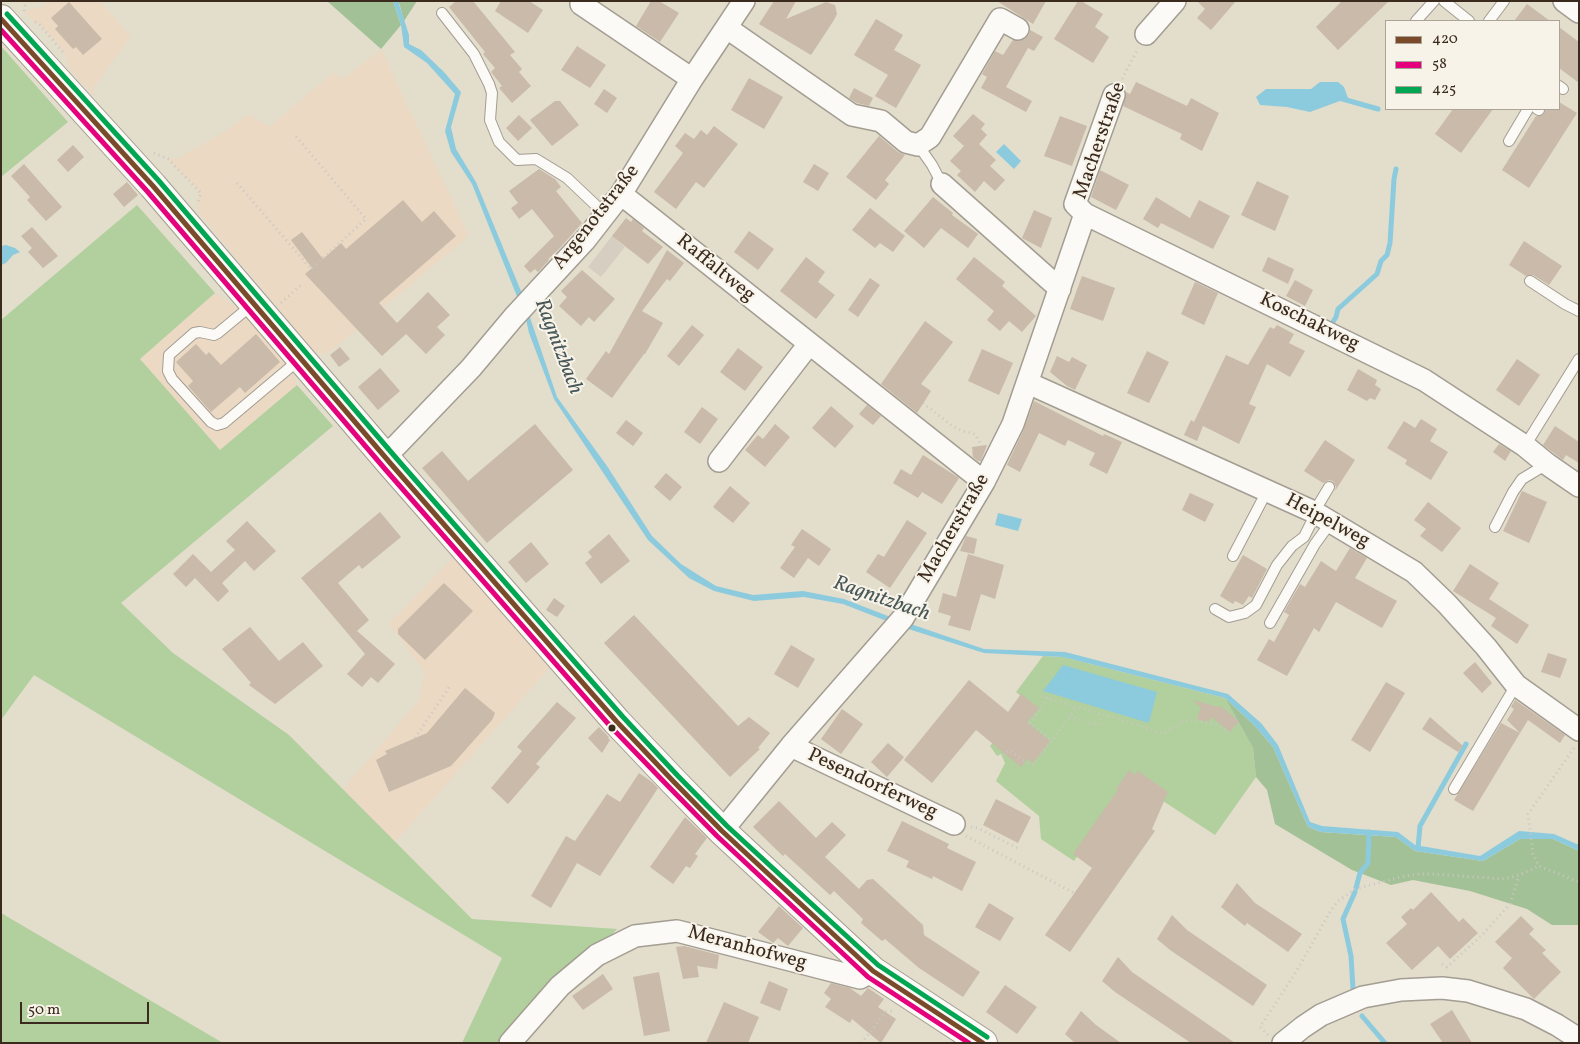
<!DOCTYPE html>
<html>
<head>
<meta charset="utf-8">
<style>
	body { margin:0 }
	#map { position:relative; width:1580px; height:1044px; overflow:hidden; background:#e3ddcc; font-family:Vollkorn,serif }
	canvas { display:block }
	.frame { position:absolute; inset:0; border:2px solid #3b2a1e; pointer-events:none }
	.legend { position:absolute; left:1385px; top:20px; width:175px; height:90px; box-sizing:border-box; background:#f7f3e8; border:1px solid #aca397; margin:0; padding:6px 9px; list-style:none; font-size:15px; color:#3b2a1e }
	.legend li { display:flex; align-items:center; gap:10px; height:25px }
	.legend b { width:25px; border:1px solid #aca397 }
	.scale { position:absolute; left:20px; top:1002px; width:129px; height:22px; box-sizing:border-box; border:2px solid #3b2a1e; border-top:0; padding-left:6px; font-size:15px; line-height:18px; white-space:nowrap; color:#3b2a1e; -webkit-text-stroke:4px #f7f3e8; paint-order:stroke }
</style>
</head>
<body>
<div id="map">
<canvas width="1580" height="1044"></canvas>
<div class="frame"></div>
<ul class="legend">
<li><b style="height:6px;background:#7a4b2a"></b>420</li>
<li><b style="height:6px;background:#e5007d"></b>58</li>
<li><b style="height:6px;background:#00a651"></b>425</li>
</ul>
<div class="scale">50 m</div>
</div>
<script>
const g = document.querySelector('canvas').getContext('2d');
g.lineJoin = 'round';
function fillPath(path, color) { g.fillStyle = color; g.fill(path, 'evenodd'); }
const shape = rows => new Path2D(rows.map(r => 'M' + r).join(''));
function stroke(path, color, width, dash) { g.strokeStyle = color; g.lineWidth = width; g.lineCap = dash ? 'butt' : 'round'; g.setLineDash(dash || []); g.stroke(path); }
function write(font, color, halo, rows, align = 'center') {
  g.font = font + ' Vollkorn,serif'; g.lineWidth = 4; g.setLineDash([]); g.textBaseline = 'middle'; g.strokeStyle = halo; g.fillStyle = color; for (const [text, x, y, turn = 0] of rows) {
    g.save(); g.translate(x, y); g.rotate((+turn || 0) * Math.PI / 180); g.textAlign = isNaN(turn) ? turn : align; if (halo) g.strokeText(text, 0, 0); g.fillText(text, 0, 0); g.restore();
  }
}
const built = shape([
	[47,1,100,1,131,36,93,89,97,98,70,70,62,49,40,25,33,21,24,11,42,7],
	[381,49,469,236,327,354,315,352,200,214,197,203,201,193,168,159,178,158,228,130,248,114,269,127,334,72,342,80],
	[215,293,244,312,291,366,297,385,221,451,140,359],
	[456,554,552,665,395,842,343,789,420,699,424,671,389,624]
]);
const industrial = shape([
	[612,236,625,247,601,277,588,267]
]);
const green = shape([
	[1,46,68,122,1,177],
	[137,205,215,293,140,359,220,450,297,385,333,426,121,603,173,653,289,735,472,919,617,929,549,1007,525,1043,462,1043,502,958,34,675,1,720,1,320],
	[1043,656,1063,657,1225,698,1253,748,1256,777,1215,835,1131,780,1074,861,1041,839,1039,816,996,781,1005,763,1001,754,997,756,990,746,1027,701,1016,692],
	[1,913,223,1043,1,1043]
]);
const forest = shape([
	[327,1,393,1,401,25,381,49],
	[398,1,417,1,404,21,400,6],
	[1225,698,1255,726,1273,747,1308,827,1321,832,1396,837,1415,851,1483,861,1520,839,1553,839,1579,851,1579,925,1552,925,1527,909,1470,891,1413,880,1391,885,1352,870,1275,824,1267,790,1256,777,1253,748]
]);
const water = shape([
	[393,1,398,1,409,35,409,44,421,50,444,72,461,92,451,127,456,149,476,182,521,291,557,397,607,466,652,536,681,564,716,586,753,595,803,591,844,599,893,618,984,649,1065,652,1228,694,1261,723,1278,745,1310,822,1322,826,1398,832,1415,845,1480,856,1519,831,1554,834,1579,845,1579,851,1553,839,1520,839,1483,861,1415,851,1396,837,1321,832,1308,827,1273,747,1255,726,1225,698,1063,657,984,653,902,627,843,604,804,597,754,601,714,591,689,578,648,540,554,399,529,333,526,319,472,184,451,152,445,131,455,94,427,63,404,47,401,25],
	[1320,82,1338,82,1344,87,1348,98,1310,112,1287,107,1260,105,1256,97,1266,89,1311,89],
	[1004,144,1021,161,1014,169,996,152],
	[6,245,15,248,20,252,13,255,6,263,1,265,1,246],
	[998,513,1022,519,1018,531,995,525],
	[1063,665,1157,692,1149,723,1043,691]
]);
const stream = shape([
	[1339,98,1378,109],
	[1331,325,1336,317,1338,309,1377,274,1381,261,1387,255,1390,243,1394,179,1396,169],
	[1418,848,1420,826,1466,744],
	[1356,888,1360,873,1368,863,1369,832],
	[1353,989,1351,956,1343,919,1355,892],
	[1362,1016,1385,1043]
]);
const building = shape([
	[456,1,473,1,515,52,510,55,522,69,519,72,531,86,512,103,499,88,502,86,491,72,495,68,483,54,485,52,449,7],
	[501,1,529,1,543,10,528,33,495,11],
	[651,1,659,1,679,13,660,42,636,26],
	[774,1,796,1,786,19,826,2,835,5,837,14,834,20,811,55,759,24],
	[997,1,1046,1,1033,24],
	[1078,1,1081,1,1103,14,1095,27,1109,37,1093,63,1054,39],
	[1197,1,1236,1,1211,30,1197,18,1205,9],
	[1342,1,1389,1,1338,50,1316,27],
	[69,2,102,39,83,55,76,47,73,49,55,29,58,26,51,18],
	[1527,4,1550,21,1514,21],
	[876,19,903,35,894,50,921,65,896,108,875,96,888,75,854,55],
	[1559,27,1579,42,1579,83,1559,68],
	[1030,30,1043,37,1034,51,1028,48,1006,87,1032,101,1026,112,981,88,987,77,982,74,995,51,1003,55,1013,40,1019,41,1025,39,1029,35],
	[577,46,606,65,590,88,561,70],
	[749,78,783,97,764,129,731,110],
	[1136,82,1187,106,1191,98,1219,113,1202,151,1180,139,1182,134,1123,106,1126,92,1130,94],
	[854,88,873,98,869,106,857,103,849,98],
	[604,89,617,98,607,113,594,104],
	[555,101,560,101,579,125,552,146,530,120],
	[1559,102,1577,113,1529,188,1502,170,1536,116,1543,115,1546,109,1559,109],
	[1453,109,1493,109,1461,153,1435,134],
	[973,114,985,124,981,129,987,135,979,144,996,160,990,166,1005,180,995,191,984,181,975,192,957,175,961,171,950,161,964,146,953,136],
	[519,115,532,128,518,141,506,128],
	[1060,116,1087,126,1072,166,1044,156],
	[714,126,738,144,704,188,696,182,676,209,654,192,683,153,675,146,685,133,694,139,701,130,707,135],
	[879,136,898,152,905,155,885,180,889,184,876,200,846,177],
	[73,145,84,157,68,172,57,160],
	[24,164,62,207,46,221,27,200,30,197,11,176],
	[814,164,829,173,818,191,803,182],
	[539,169,555,179,561,187,556,191,582,223,559,249,548,259,549,260,538,272,535,269,530,273,524,266,554,236,532,209,519,219,511,208,518,203,509,191],
	[1100,170,1129,185,1116,210,1091,197],
	[1257,181,1289,196,1275,231,1241,215],
	[127,182,138,195,124,207,113,194],
	[933,197,953,213,952,215,978,234,968,248,941,228,924,248,904,231],
	[1156,197,1190,218,1199,200,1230,216,1213,249,1161,223,1158,228,1143,219],
	[403,200,422,222,434,211,456,236,379,303,397,323,428,292,450,315,437,327,445,335,426,354,406,334,382,356,305,274,312,268,291,240,302,232,323,259,341,243,346,249],
	[870,208,905,236,893,252,880,243,875,248,852,230],
	[1034,210,1052,218,1041,248,1022,238],
	[626,218,631,222,633,219,644,228,642,231,663,247,648,264,612,236],
	[32,227,58,256,43,268,28,252,32,248,21,236],
	[749,231,774,249,758,270,734,252],
	[1524,241,1562,266,1549,285,1533,275,1526,276,1509,265],
	[667,250,684,263,670,281,667,279,642,311,663,323,645,354,644,354,612,398,586,379,606,351,609,354],
	[806,257,825,272,818,282,835,295,816,319,780,291],
	[974,257,1005,282,1002,286,1036,316,1022,332,1009,321,1000,331,987,320,994,311,956,279],
	[1268,257,1294,269,1288,284,1262,271],
	[582,270,615,299,594,322,589,317,581,326,559,306,567,297,561,291],
	[1082,276,1115,288,1103,321,1070,309],
	[870,278,880,285,858,317,848,310],
	[1295,280,1313,290,1305,306,1286,296],
	[1195,282,1218,293,1204,325,1181,314],
	[925,321,953,342,921,384,931,391,917,413,881,384],
	[692,325,704,335,679,366,667,356],
	[1277,325,1294,334,1289,343,1305,351,1290,377,1267,364,1249,404,1256,407,1239,444,1203,426,1197,441,1184,435,1191,420,1194,422,1226,355,1248,365,1270,327,1274,329],
	[256,334,280,362,245,393,240,387,211,412,188,386,193,381,176,362,196,344,206,355,209,352,221,365],
	[340,347,350,359,339,367,330,355],
	[738,348,763,367,745,391,720,372],
	[982,349,1013,363,999,395,968,381],
	[1147,351,1169,362,1149,403,1127,393],
	[1057,356,1069,362,1072,357,1087,365,1075,390,1067,386,1050,372],
	[1517,359,1540,375,1519,406,1496,390],
	[380,368,400,391,378,410,358,387],
	[1358,369,1377,380,1375,385,1381,389,1375,400,1370,398,1367,401,1347,390],
	[1034,401,1103,436,1104,434,1122,442,1107,474,1089,465,1095,453,1068,440,1065,446,1039,433,1020,472,1007,465,1024,429],
	[867,405,881,416,873,425,859,414],
	[831,406,854,426,835,448,812,428],
	[702,407,718,419,700,444,684,432],
	[1421,419,1437,429,1430,441,1448,452,1431,480,1405,464,1407,460,1387,448,1404,421,1415,428],
	[626,420,643,433,633,446,616,433],
	[535,424,573,470,487,543,422,468,442,451,468,481],
	[775,424,790,437,765,467,745,450,758,435,763,439],
	[1555,426,1579,442,1579,463,1566,455,1563,460,1543,445],
	[1325,440,1355,460,1335,491,1336,487,1333,481,1329,480,1323,483,1304,471],
	[1499,444,1511,451,1505,461,1493,452],
	[987,445,981,461,978,461,973,457,972,447],
	[923,455,959,478,942,504,922,492,918,498,893,483,901,469,911,475],
	[666,473,682,487,670,501,654,487],
	[730,486,750,503,733,523,713,507],
	[1522,491,1547,502,1529,543,1503,531],
	[1190,493,1214,504,1205,522,1182,510],
	[1428,502,1461,528,1442,552,1420,536,1426,529,1414,520],
	[380,512,401,537,362,569,359,565,338,583,369,620,357,631,395,664,378,683,371,677,362,687,347,674,365,654,301,578],
	[907,520,927,533,890,588,866,572,878,554,884,557],
	[247,521,276,551,254,571,245,561,222,583,229,591,218,602,195,578,186,587,173,574,193,554,211,572,235,550,226,541],
	[802,529,831,549,819,566,808,558,794,578,780,568,795,547,791,545],
	[609,534,630,561,601,584,585,563,592,557,588,552],
	[966,536,977,539,974,554,960,551],
	[531,542,549,564,526,583,508,562],
	[1350,548,1367,558,1355,578,1397,601,1382,628,1336,602,1319,632,1314,628,1287,676,1257,660,1269,639,1274,642,1289,615,1284,612,1300,584,1305,587,1321,561,1336,571],
	[968,554,1004,565,995,599,981,594,970,631,948,625,951,616,938,612,943,593,956,597],
	[1243,555,1267,569,1252,598,1249,596,1243,605,1235,601,1233,604,1220,596],
	[1470,564,1499,583,1489,599,1529,625,1517,644,1491,626,1496,618,1453,591],
	[444,583,473,611,425,660,398,634,398,629],
	[554,598,565,606,557,617,546,610],
	[634,615,738,726,749,717,770,733,758,748,760,749,730,777,604,643],
	[250,627,279,661,303,642,323,666,275,704,249,685,251,683,222,649],
	[791,645,815,659,798,688,774,674],
	[1548,653,1567,659,1560,678,1541,672],
	[1475,662,1492,683,1482,693,1463,673],
	[969,680,1008,712,1021,694,1039,708,1027,722,1050,741,1033,763,1027,759,1021,767,976,730,932,783,904,760],
	[1386,682,1405,693,1370,752,1351,740],
	[465,688,495,713,492,720,451,766,389,792,376,760,387,754,385,751,427,733],
	[1192,700,1218,707,1220,706,1239,721,1230,732,1212,717,1208,722,1197,719,1201,707],
	[1515,700,1565,735,1560,743,1528,720,1520,733,1507,720,1514,709,1511,707],
	[557,702,576,718,536,764,540,767,508,804,491,788,522,751,517,747],
	[842,709,863,724,841,754,821,739],
	[1430,717,1463,746,1458,752,1422,729],
	[1501,723,1520,733,1473,811,1454,800],
	[599,727,609,737,608,738,610,740,602,753,588,738],
	[888,743,904,757,887,777,871,762],
	[1129,770,1135,775,1138,771,1168,792,1152,829,1155,831,1070,952,1045,935,1092,868,1073,854,1118,790,1116,789],
	[639,773,652,782,658,788,600,876,577,863,551,908,531,896,566,836,575,841,607,794,620,802],
	[996,799,1031,817,1018,843,983,825],
	[779,801,816,838,832,822,846,835,825,857,859,889,867,880,873,879,923,925,924,935,980,972,963,997,919,968,885,939,882,941,861,923,863,919,834,891,830,895,785,854,783,856,753,827],
	[685,817,707,838,695,854,698,856,690,868,686,866,673,884,650,867],
	[902,821,949,844,947,848,976,862,962,891,933,876,932,879,906,867,909,861,887,851],
	[1237,883,1255,903,1302,934,1288,952,1247,923,1245,926,1221,907],
	[1431,892,1459,922,1463,918,1478,933,1450,959,1438,946,1412,970,1386,943,1407,924,1401,917,1411,908,1413,910],
	[989,903,1014,918,1000,941,975,927],
	[779,906,803,928,788,946,778,938,773,943,772,942,758,932],
	[1172,915,1187,930,1267,985,1253,1006,1170,950,1157,939],
	[1521,916,1534,929,1529,934,1546,950,1542,953,1561,972,1534,999,1503,968,1512,958,1495,942],
	[684,946,719,955,717,969,697,966,699,977,683,979,676,947],
	[1118,957,1132,972,1235,1043,1191,1043,1115,992,1102,981],
	[659,972,670,1031,644,1036,633,977],
	[603,974,613,989,583,1010,572,996],
	[769,981,788,989,780,1011,760,1003],
	[831,983,850,988,861,996,868,988,884,999,878,1007,896,1019,881,1043,852,1019,850,1023,825,1007,831,999,824,993],
	[1005,985,1037,1007,1017,1034,986,1012],
	[724,1002,759,1017,748,1043,706,1043],
	[1452,1010,1472,1043,1443,1043,1430,1024],
	[1081,1011,1096,1025,1121,1043,1075,1043,1065,1034]
]);
const path = shape([
	[24,11,26,1],
	[35,22,40,25,63,52],
	[1122,79,1138,49],
	[154,153,168,159,201,193,197,204],
	[237,183,311,269,366,219,294,134],
	[281,303,302,284],
	[923,403,952,426,963,431,975,434,981,445],
	[1041,696,1151,729,1162,734,1186,720,1214,723,1229,733],
	[1048,698,1030,723,1052,741],
	[1070,716,1098,725,1102,715],
	[415,738,450,686],
	[1574,748,1528,814,1533,854,1539,866,1579,882],
	[1003,755,1009,750,1029,764,1033,765,1077,707],
	[971,827,978,828,1017,848],
	[966,836,1074,893],
	[1442,964,1447,967,1482,935,1510,904,1519,876],
	[1268,1035,1260,1027,1296,972,1331,910,1338,901,1355,889,1405,876,1419,874,1432,874,1505,879,1519,875,1539,866],
	[861,1043,871,1032,885,1012,892,1011]
]);
const service = shape([
	[1444,1,1469,21],
	[442,13,474,54,489,84,492,93,490,120,499,142,517,160,536,159,567,178,605,214],
	[1416,21,1434,1],
	[1489,21,1504,1],
	[1559,86,1563,89],
	[1537,109,1539,110],
	[1509,141,1528,109],
	[918,145,932,165,942,184],
	[1530,281,1565,304,1579,311],
	[253,304,218,333,214,335,200,332,194,333,169,355,168,371,172,379,211,422,217,425,224,423,300,359],
	[1525,446,1579,359],
	[1314,512,1329,487],
	[1495,527,1513,492,1522,479,1547,464],
	[1233,556,1267,491],
	[1215,609,1229,617,1245,613,1256,605,1277,565,1292,546,1304,537,1316,513],
	[1270,623,1315,544,1331,522],
	[1454,789,1516,685]
]);
const minor = shape([
	[582,1,581,4,692,79],
	[1564,1,1579,12],
	[727,28,852,115,881,121,906,142,918,145,930,137,1000,19,1018,29],
	[1146,34,1175,1],
	[942,184,1060,289],
	[621,194,984,482],
	[1085,214,1424,380,1525,446,1547,464,1579,486],
	[1028,383,1314,512,1414,572,1447,604,1486,647,1516,685,1579,730],
	[384,454,396,446,471,368,513,318,586,239,621,194,692,79,744,1],
	[719,461,809,344],
	[791,746,954,824],
	[722,831,791,746,903,618,984,482,1013,424,1085,214,1075,204,1114,95],
	[510,1043,560,986,597,955,635,936,677,931,860,978,873,971],
	[1283,1043,1303,1027,1321,1015,1363,997,1401,990,1442,988,1468,991,1526,1009,1557,1025,1579,1039]
]);
const secondary = shape([
	[1,19,153,186,391,464,617,722,673,781,722,831,873,971,983,1043]
]);
const bus1 = shape([
	[1,19,153,186,391,464,617,722,673,781,722,831,873,971,983,1043]
]);
const bus2 = shape([
	[1,30,147,191,385,469,611,727,668,786,717,836,868,977,969,1043]
]);
const bus3 = shape([
	[7,14,159,181,397,459,623,717,678,776,727,826,878,965,987,1037]
]);
const markers = [
	[612,728,4.5,"#3b2a1e"]
];
const streetNames = [
	["Macherstraße",1101,141,-71],
	["Argenotstraße",597,218,-52],
	["Raffaltweg",715,269,39],
	["Koschakweg",1309,323,26],
	["Heipelweg",1327,522,28],
	["Macherstraße",955,529,-60],
	["Pesendorferweg",872,785,25],
	["Meranhofweg",747,949,15]
];
const waterNames = [
	["Ragnitzbach",557,347,69],
	["Ragnitzbach",881,600,19]
];
fillPath(built, '#ebd9c4');
fillPath(industrial, '#d7cec2');
fillPath(green, '#b2cf9e');
fillPath(forest, '#a3c196');
fillPath(water, '#8ccbdd');
stroke(stream, '#8ccbdd', 5);
fillPath(building, '#c9baa9');
stroke(service, '#a39d92', 12);
stroke(minor, '#a39d92', 24);
stroke(secondary, '#a39d92', 30);
stroke(path, '#cac7c2', 3, [1, 4]);
stroke(service, '#fbfaf7', 10);
stroke(minor, '#fbfaf7', 21);
stroke(secondary, '#fbfaf7', 28);
stroke(bus1, '#7a4b2a', 5);
stroke(bus2, '#e5007d', 5);
stroke(bus3, '#00a651', 5);
for (const [x, y, r, color] of markers) { const dot = new Path2D(); dot.arc(x, y, r, 0, 2 * Math.PI); g.fillStyle = color; g.fill(dot); stroke(dot, '#f7f3e8', 2); }
write('20px', '#3b2a1e', '#f7f3e8', streetNames);
write('italic 21px', '#485859', '#f7f3e8', waterNames);
</script>
</body>
</html>
